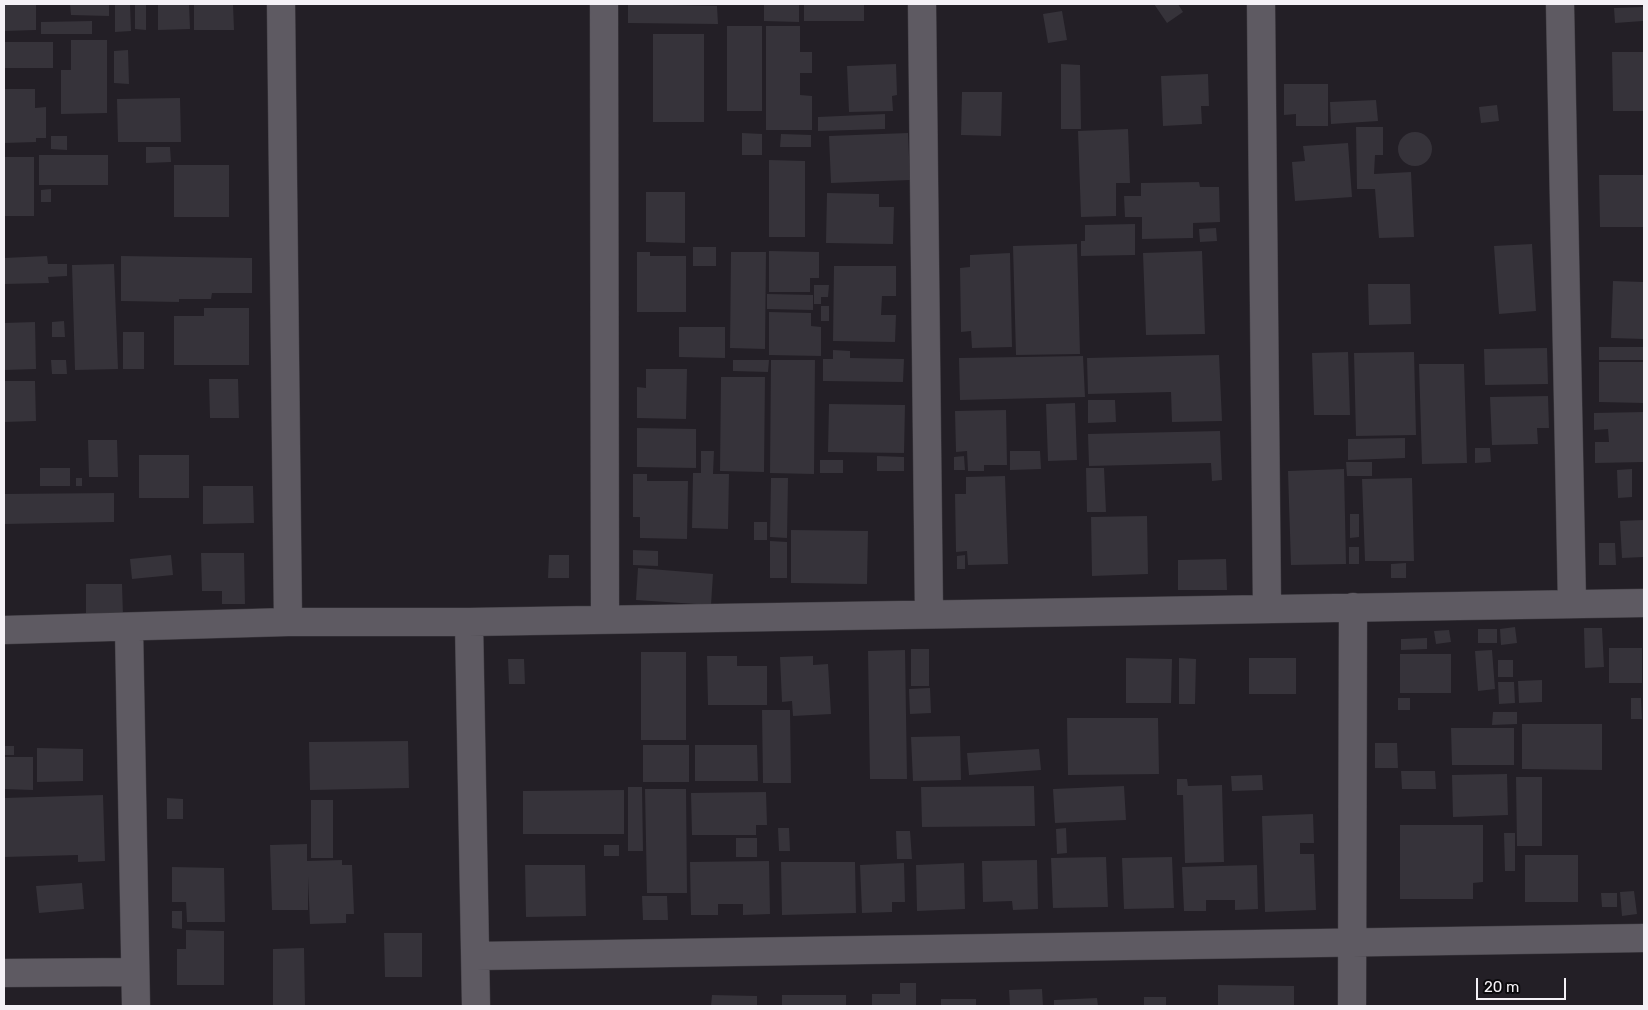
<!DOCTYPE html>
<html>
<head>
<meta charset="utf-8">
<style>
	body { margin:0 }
	#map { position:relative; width:1648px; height:1010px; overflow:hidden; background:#231f26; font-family:Rubik,sans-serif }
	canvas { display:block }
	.frame { position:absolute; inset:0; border:5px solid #f4f1f6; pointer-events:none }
	.scale { position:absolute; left:1476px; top:978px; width:90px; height:22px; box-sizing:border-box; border:2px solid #f4f1f6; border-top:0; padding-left:6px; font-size:15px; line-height:18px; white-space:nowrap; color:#f4f1f6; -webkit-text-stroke:4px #0b0a0d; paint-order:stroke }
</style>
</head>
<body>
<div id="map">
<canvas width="1648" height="1010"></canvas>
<div class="frame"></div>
<div class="scale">20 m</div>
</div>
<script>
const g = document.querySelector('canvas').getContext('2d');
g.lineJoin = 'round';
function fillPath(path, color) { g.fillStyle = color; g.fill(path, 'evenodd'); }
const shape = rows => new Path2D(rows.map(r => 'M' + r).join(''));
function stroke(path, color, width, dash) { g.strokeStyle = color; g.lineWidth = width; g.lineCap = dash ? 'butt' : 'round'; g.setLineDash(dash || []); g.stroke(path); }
const building = shape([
	[4,4,36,4,36,30,4,31],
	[70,4,109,4,109,16,71,15],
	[115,4,130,4,131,31,115,32],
	[135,4,146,4,146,30,135,29],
	[158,4,189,4,190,29,158,30],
	[194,4,233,4,234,30,194,30],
	[628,4,717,6,718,24,628,23],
	[764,4,799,4,799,22,764,21],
	[804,4,864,4,864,21,804,21],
	[1154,4,1178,4,1183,12,1167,23],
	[1643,7,1643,21,1615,23,1614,8],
	[1062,11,1067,40,1048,43,1043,14],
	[92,21,92,34,41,34,41,22],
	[727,26,762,26,762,111,727,111],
	[766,26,800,26,800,52,812,52,812,73,800,73,800,95,812,96,812,130,766,130],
	[653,34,704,34,704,122,653,122],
	[71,40,107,40,107,113,61,114,61,70,71,70],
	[4,42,53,42,53,68,4,68],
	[128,50,129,84,114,83,114,51],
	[1612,52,1644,52,1644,111,1613,111],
	[896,64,897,95,892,96,893,111,849,112,847,66],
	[1061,64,1080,65,1081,129,1061,129],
	[1208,74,1209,106,1201,106,1202,124,1163,126,1161,76],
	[1284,84,1328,84,1328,126,1296,126,1296,114,1284,115],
	[4,89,35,89,35,108,46,107,46,138,36,138,36,142,4,143],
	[962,92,1002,92,1001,136,961,135],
	[180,98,181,142,118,142,117,99],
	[1376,100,1378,121,1331,124,1330,102],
	[1497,105,1499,121,1481,123,1479,107],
	[885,114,885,129,818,131,818,117],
	[1356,127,1383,127,1383,155,1375,155,1374,174,1411,172,1414,237,1379,238,1375,189,1357,189],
	[1128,129,1130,183,1116,183,1116,216,1081,217,1078,131],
	'1398 149a17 17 0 1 1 34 0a17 17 0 1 1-34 0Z',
	[742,133,762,134,762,155,742,155],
	[908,133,910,180,831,183,829,136],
	[781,134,811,135,811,147,780,147],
	[51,136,67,136,67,150,51,149],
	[1348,143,1352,197,1295,201,1292,162,1305,161,1303,146],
	[146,147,170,147,171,162,146,163],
	[39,155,108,155,108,185,39,185],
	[4,157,34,157,34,216,4,216],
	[769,160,805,161,805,237,769,237],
	[174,165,229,165,229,217,174,217],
	[1599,175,1644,175,1644,227,1600,227],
	[1199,182,1200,187,1219,187,1220,222,1193,223,1193,238,1142,239,1142,217,1125,217,1124,196,1141,196,1141,183],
	[51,189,51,202,41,202,41,190],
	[646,192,685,192,685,243,646,242],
	[827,193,879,194,879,207,894,207,893,244,826,243],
	[1135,224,1135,255,1081,256,1081,241,1085,241,1085,225],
	[1216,228,1217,241,1200,242,1199,229],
	[1077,244,1080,354,1016,355,1013,246],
	[1532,244,1536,311,1499,314,1494,246],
	[693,247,716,247,716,266,693,266],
	[769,251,819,252,819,278,810,278,810,292,769,292],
	[1202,251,1205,334,1146,335,1143,253],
	[637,252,650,252,650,256,686,256,686,312,637,312],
	[731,252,766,252,765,349,730,348],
	[1010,253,1012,347,972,348,971,331,961,332,960,268,970,267,970,255],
	[47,256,48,264,67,264,67,276,48,277,49,283,4,284,4,258],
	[121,256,252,258,252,293,212,293,211,299,179,299,179,302,121,301],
	[114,264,118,369,75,370,72,265],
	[834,266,896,266,896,296,882,296,881,315,896,315,895,342,833,341],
	[1613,281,1644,282,1644,339,1611,338],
	[1368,284,1410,284,1411,324,1369,325],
	[814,285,829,285,828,297,821,297,821,304,814,304],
	[767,294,813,295,813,310,767,309],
	[821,306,829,306,829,321,821,321],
	[204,308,249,308,249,365,174,365,174,316,204,316],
	[769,312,811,313,811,326,821,327,821,356,769,355],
	[64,321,65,337,52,337,52,322],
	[35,322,36,369,4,370,4,323],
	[679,327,725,327,725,358,679,357],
	[123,332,144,332,144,369,123,369],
	[1599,347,1644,347,1644,360,1599,360],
	[1547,348,1548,384,1485,385,1484,349],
	[833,350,850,351,850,358,904,359,903,382,823,381,823,359,833,359],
	[1348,352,1350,415,1314,415,1312,353],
	[1414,352,1416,435,1356,436,1354,353],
	[1219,355,1222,421,1172,422,1171,392,1088,394,1087,358],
	[1083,356,1085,397,960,400,959,358],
	[51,360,66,360,67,374,52,374],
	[733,360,769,360,768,372,733,371],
	[771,360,815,360,814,474,770,473],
	[1599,362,1644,362,1644,403,1599,402],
	[1419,364,1464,364,1467,463,1422,464],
	[646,369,687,369,686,419,637,418,637,387,646,388],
	[721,377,765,377,764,472,720,471],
	[209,379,238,379,239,418,210,418],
	[4,381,35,381,36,421,4,422],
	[1548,396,1549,428,1537,428,1538,444,1492,445,1490,397],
	[1088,400,1115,400,1116,422,1088,423],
	[1075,403,1077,460,1048,461,1046,404],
	[829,404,905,405,904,453,828,452],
	[1006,410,1007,465,984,465,984,471,968,471,967,451,956,452,955,411],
	[1644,412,1644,462,1595,463,1595,442,1609,442,1608,429,1594,430,1594,413],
	[637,428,696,429,696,468,637,467],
	[1220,431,1222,480,1212,481,1211,463,1089,466,1088,434],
	[1405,438,1405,458,1348,460,1348,439],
	[88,440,117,440,118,477,89,477],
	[1475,448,1490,448,1491,462,1475,463],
	[701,451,714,451,713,474,729,474,728,529,692,528,693,473,701,473],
	[1010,451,1040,451,1041,469,1010,470],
	[139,455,189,455,189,498,139,498],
	[877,456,904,457,904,471,877,471],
	[964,456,965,470,954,470,954,457],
	[820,460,843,460,843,473,820,473],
	[1346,462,1372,462,1372,476,1347,476],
	[40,468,70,468,70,486,40,486],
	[1086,468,1104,468,1106,512,1087,512],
	[1344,469,1346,564,1291,565,1288,471],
	[1632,469,1632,497,1618,498,1617,470],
	[633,474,647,474,647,481,688,481,687,539,640,538,640,517,633,517],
	[1005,476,1008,564,968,565,967,551,956,552,955,494,966,494,966,477],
	[76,478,82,478,82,486,76,486],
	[771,478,788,478,787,538,770,537],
	[1412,478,1414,561,1365,561,1362,479],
	[203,486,253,486,254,523,203,524],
	[114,493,114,522,4,524,4,494],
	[1350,514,1359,514,1359,537,1350,538],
	[1147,516,1148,574,1092,576,1091,517],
	[1644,520,1644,557,1622,558,1620,521],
	[754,522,767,522,767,540,754,540],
	[791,530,868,531,867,584,791,583],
	[770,541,787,542,787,578,770,578],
	[1599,543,1615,543,1616,565,1599,565],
	[1349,547,1359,547,1359,564,1349,564],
	[633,550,658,551,658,566,633,565],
	[201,553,244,553,245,604,222,604,222,591,202,591],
	[171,555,173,575,132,579,130,559],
	[549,555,569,555,569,578,548,578],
	[965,555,965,569,957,569,957,556],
	[1226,559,1227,590,1178,590,1178,560],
	[1406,563,1406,578,1391,578,1391,564],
	[638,568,713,574,711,605,636,600],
	[86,584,122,584,123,616,86,616],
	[1515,627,1517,643,1501,645,1500,629],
	[1584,628,1602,628,1604,667,1585,668],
	[1478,629,1497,629,1497,643,1478,643],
	[1449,630,1451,642,1436,644,1434,631],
	[1427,638,1427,649,1401,650,1401,639],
	[1609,648,1642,648,1642,683,1609,683],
	[911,649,929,649,929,686,911,686],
	[905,650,907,779,870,779,868,651],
	[1492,650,1495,689,1478,691,1475,651],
	[641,652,686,652,686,740,641,740],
	[1400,654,1451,654,1451,693,1400,693],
	[707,656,737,656,737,666,767,666,767,705,708,705],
	[813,656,813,665,828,664,831,714,793,716,792,701,782,702,780,657],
	[1126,658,1172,659,1171,703,1126,703],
	[1179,658,1196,659,1195,704,1179,704],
	[1249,658,1296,658,1296,694,1249,694],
	[508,659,524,659,525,684,509,684],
	[1498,660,1513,660,1513,677,1498,677],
	[1542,680,1542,702,1519,703,1518,681],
	[1498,682,1514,682,1515,703,1499,704],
	[930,688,931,713,910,714,909,689],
	[1398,698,1410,698,1410,710,1398,710],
	[1631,698,1641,698,1642,719,1631,719],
	[762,710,790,710,791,783,763,783],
	[1493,712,1517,712,1517,724,1492,725],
	[1067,718,1158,718,1159,774,1068,775],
	[1522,724,1602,724,1602,770,1522,769],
	[1451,728,1514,728,1514,765,1452,765],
	[960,736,961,780,913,781,911,737],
	[408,741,409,788,310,790,309,742],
	[1375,743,1397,743,1398,768,1375,768],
	[643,745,689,745,689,782,643,782],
	[695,745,757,745,758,781,695,781],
	[4,746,14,746,14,755,4,755],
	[37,748,83,749,83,781,37,782],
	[1039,749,1041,770,969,775,967,753],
	[4,757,33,757,33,790,4,789],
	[1401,771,1435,771,1436,789,1402,789],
	[1507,774,1508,815,1453,817,1452,775],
	[1262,775,1263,790,1232,791,1231,776],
	[1516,777,1542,777,1542,846,1517,846],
	[1177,779,1187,779,1188,786,1222,785,1224,862,1185,863,1183,795,1177,795],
	[1034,786,1035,826,922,827,921,787],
	[1124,786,1126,820,1055,823,1053,789],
	[628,787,642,787,643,851,628,851],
	[645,789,686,789,687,893,647,893],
	[624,790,624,834,523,834,523,791],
	[766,792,767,825,756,825,756,835,692,835,691,793],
	[103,795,105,861,78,862,78,855,4,857,4,798],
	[167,798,183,799,183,819,167,819],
	[311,800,333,800,333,858,311,858],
	[1313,814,1314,843,1300,843,1300,854,1314,854,1316,910,1265,912,1262,816],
	[1400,825,1483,825,1483,882,1473,883,1473,899,1400,899],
	[778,828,789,828,790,851,779,851],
	[1066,828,1067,853,1057,854,1056,829],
	[896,831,910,831,912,859,897,859],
	[1504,833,1515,833,1515,871,1505,871],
	[736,838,757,838,757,857,736,857],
	[307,844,307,861,342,860,342,865,352,865,354,914,346,914,346,923,310,924,308,877,308,910,272,910,270,845],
	[604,845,619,845,619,856,604,856],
	[1525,855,1578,855,1578,902,1525,902],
	[1106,857,1108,907,1053,908,1051,858],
	[1172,857,1174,908,1124,909,1122,858],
	[1037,860,1038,909,1013,910,1012,901,983,902,982,861],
	[769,861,770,914,743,915,743,904,718,904,718,915,691,915,690,862],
	[781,862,855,862,856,913,782,915],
	[904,863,905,902,892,902,892,912,862,913,860,865],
	[964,863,965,909,917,911,916,865],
	[525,865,585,865,586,916,526,917],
	[1257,865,1258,909,1235,910,1235,900,1206,900,1206,911,1184,911,1182,867],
	[172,867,224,868,225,922,187,922,186,902,172,902],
	[82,883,84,909,39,913,36,886],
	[1634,891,1637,914,1622,916,1620,892],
	[1601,893,1617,893,1617,907,1602,907],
	[642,896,667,896,668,920,643,920],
	[172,911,182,911,182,929,172,928],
	[186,930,224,931,224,985,177,985,177,949,186,949],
	[384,933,422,933,422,977,385,977],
	[304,948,305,1006,273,1006,273,949],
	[900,983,916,983,916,1006,872,1006,872,994,900,994],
	[1218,985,1294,986,1294,1006,1218,1006],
	[1042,989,1043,1006,1010,1006,1009,990],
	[712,995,757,996,757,1006,711,1006],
	[782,995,846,995,846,1006,782,1006],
	[1144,997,1166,997,1166,1006,1144,1006],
	[1097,998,1098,1006,1054,1006,1054,1000],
	[941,999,976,999,976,1006,941,1006]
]);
const minor = shape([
	[281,4,288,622],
	[604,4,605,619],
	[922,4,929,614],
	[1261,4,1267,608],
	[1560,4,1572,603],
	[469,622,476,1006],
	[129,628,136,1006],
	[4,630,288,622,469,622,1644,603],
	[476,956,1644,938],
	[4,973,135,972],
	[1352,1006,1353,607]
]);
fillPath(building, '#36333a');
stroke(minor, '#3f3c42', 29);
stroke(minor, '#5e5a62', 28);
</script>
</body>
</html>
